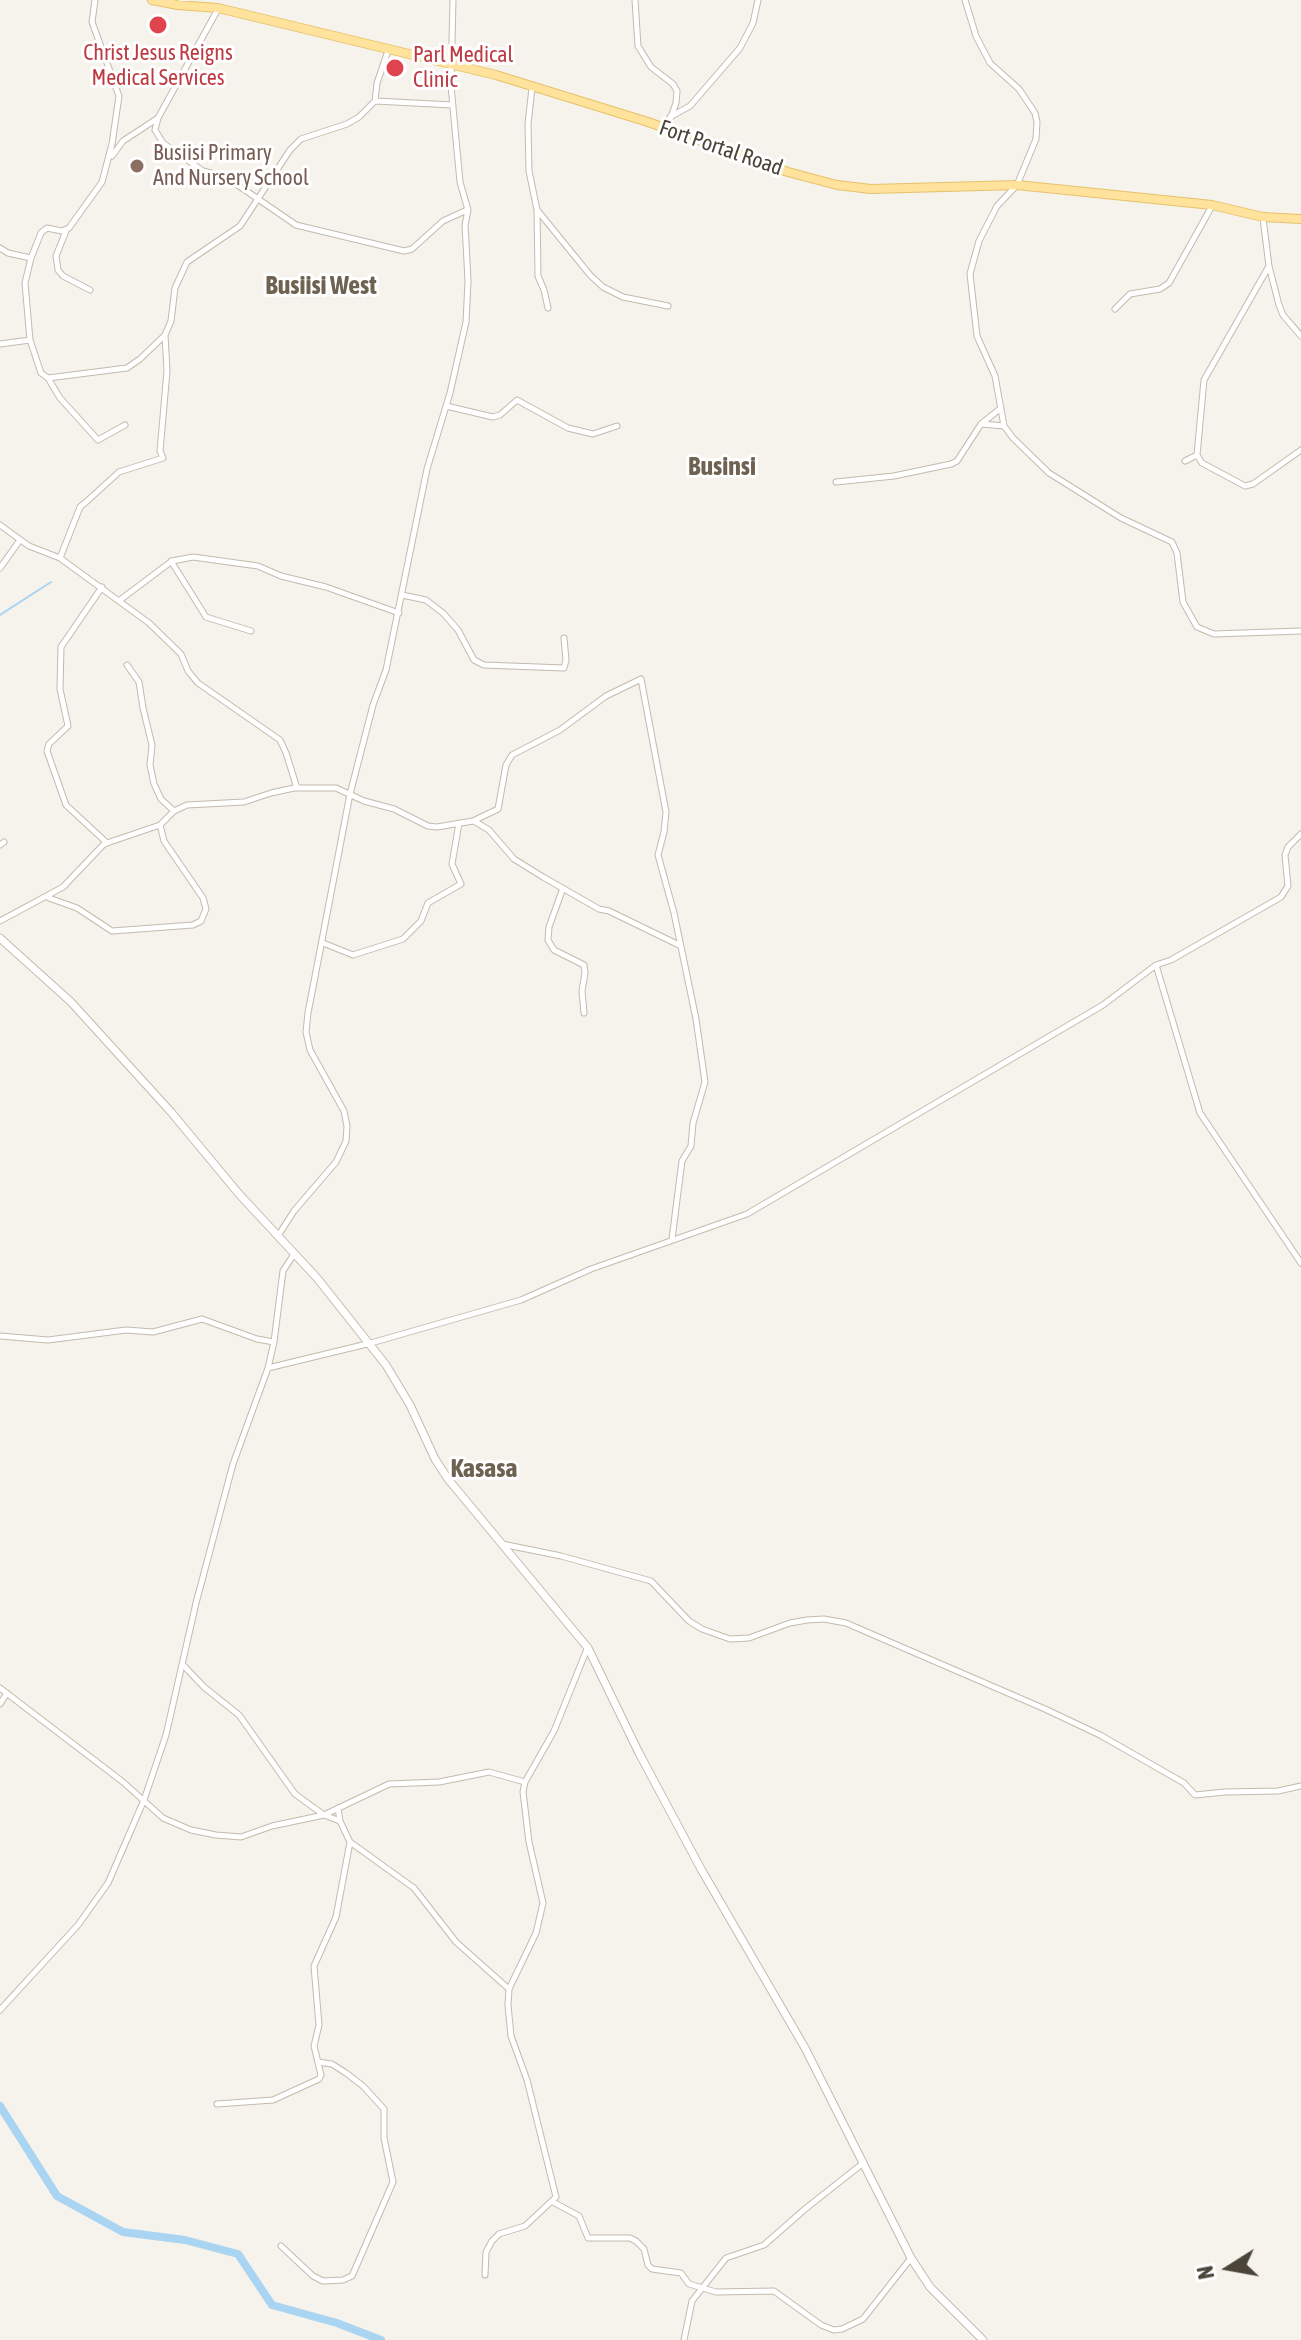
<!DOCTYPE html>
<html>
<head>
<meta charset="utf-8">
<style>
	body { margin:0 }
	#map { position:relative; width:1301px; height:2340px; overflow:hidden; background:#f6f3ec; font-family:"Asap Condensed",sans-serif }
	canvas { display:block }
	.north { position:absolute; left:1189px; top:2228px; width:80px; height:80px; -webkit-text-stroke:6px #fff; paint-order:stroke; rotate:259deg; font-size:22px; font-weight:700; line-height:32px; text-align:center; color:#4b4439 }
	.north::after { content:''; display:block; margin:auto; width:28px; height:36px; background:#4b4439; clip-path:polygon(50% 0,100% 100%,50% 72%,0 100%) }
</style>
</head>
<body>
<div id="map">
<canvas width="1301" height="2340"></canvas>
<div class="north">N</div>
</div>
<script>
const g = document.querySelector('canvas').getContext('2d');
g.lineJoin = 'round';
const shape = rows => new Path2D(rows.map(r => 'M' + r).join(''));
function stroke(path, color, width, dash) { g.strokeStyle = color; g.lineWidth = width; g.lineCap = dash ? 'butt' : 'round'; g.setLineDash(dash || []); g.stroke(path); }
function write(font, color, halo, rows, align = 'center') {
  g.font = font + ' "Asap Condensed",sans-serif'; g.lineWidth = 6; g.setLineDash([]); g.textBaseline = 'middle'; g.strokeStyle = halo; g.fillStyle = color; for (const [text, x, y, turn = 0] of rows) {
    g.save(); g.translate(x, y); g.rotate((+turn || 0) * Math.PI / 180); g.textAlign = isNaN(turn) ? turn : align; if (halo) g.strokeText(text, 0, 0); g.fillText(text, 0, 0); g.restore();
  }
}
const stream = shape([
	[0,615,51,582]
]);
const river = shape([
	[0,2106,57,2196,123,2232,185,2240,238,2254,272,2305,337,2323,381,2340]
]);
const minor = shape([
	[95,0,92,22,119,96,112,144,102,182,69,228,62,231,47,228,41,233,31,258,25,283,30,340,41,373,48,378,127,368,140,359,164,336],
	[635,0,638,46,651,67,673,84,677,91,676,103,667,128],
	[965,0,976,36,990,63,1019,89,1035,113,1037,122,1036,139,1017,185,997,206,979,241,970,274,977,336,995,376,1004,426,1013,438,1049,473,1121,518,1172,542,1177,553,1183,602,1197,627,1214,634,1301,631],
	[218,9,158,118,155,130,163,143,203,171,226,177,296,225,404,251,412,249,443,221,467,210],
	[532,88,528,124,529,171,537,210,538,276,544,290,548,308],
	[375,101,377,83,389,48],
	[670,117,690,106,740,48,753,23,758,0],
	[112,156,123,141,158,118],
	[538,211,590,275,603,287,623,297,668,306],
	[1263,218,1269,266,1279,305,1283,315,1301,336],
	[66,231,56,256,58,270,63,276,90,290],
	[0,248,8,253,31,258],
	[1115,309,1130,294,1160,289,1169,283,1212,206],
	[0,344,30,340],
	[48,378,60,398,98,440,125,425],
	[446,406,493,417,500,415,517,400,568,428,593,434,617,426],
	[982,424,1004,426],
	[1197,455,1204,380,1269,266],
	[1185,461,1197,455,1202,463,1245,486,1253,484,1301,450],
	[836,482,894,476,951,464,957,461,981,424,1001,408],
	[0,525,29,546,60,558,149,623,181,654,188,671,198,683,280,740,286,753,297,788],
	[60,558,80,507,86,502,119,472,163,458,160,451,167,371,165,335,171,321,175,288,187,262,240,226,290,150,301,139,347,124,359,117,375,101,453,105],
	[171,561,206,617,251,631],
	[0,568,20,540],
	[102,587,61,647,60,689,68,726,49,744,47,751,66,805,107,843],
	[402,595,426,600,443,613,458,630,474,660,484,665,564,668,566,660,564,638],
	[120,600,172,561,193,557,258,566,281,576,326,587,399,613],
	[127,665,139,682,143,708,152,745,150,765,154,784,161,799,174,811],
	[474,821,489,830,514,859,543,877,599,909,609,911,679,945],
	[0,845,4,842],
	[563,888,549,927,548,940,554,950,584,965,585,973,582,991,584,1013],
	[49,898,77,908,112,931,193,925,201,921,206,909,203,898,164,841,160,825],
	[0,921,63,887,104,844,160,825,174,811,187,805,244,802,271,793,294,788,336,788,364,801,394,809,428,826,437,827,473,821,498,809,506,765,512,755,560,730,606,696,641,679,666,812,664,832,658,855,674,913,696,1019,705,1082,693,1123,691,1146,682,1161,672,1239],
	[323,943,353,955,403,939,421,921,428,903,461,884,452,864,459,823],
	[1156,965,1200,1113,1301,1263],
	[278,1236,294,1211,336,1162,346,1141,347,1126,344,1111,310,1050,306,1032,308,1013,350,794,373,705,386,670,427,469,450,393,466,322,468,281,465,225,468,210,460,182,451,86,453,0],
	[0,1336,48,1340,126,1330,153,1332,202,1319,257,1339,274,1342],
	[268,1368,371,1343,521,1300,591,1269,747,1214,1103,1005,1156,965,1171,960,1281,897,1288,886,1285,855,1288,847,1301,834],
	[502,1544,561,1556,651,1581,689,1621,702,1629,730,1639,749,1638,790,1623,807,1620,824,1619,846,1623,1045,1709,1100,1735,1184,1783,1195,1795,1225,1792,1278,1791,1301,1786],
	[183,1665,204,1687,239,1715,295,1794,324,1815,340,1821],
	[0,1688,123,1782,163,1818,191,1830,216,1835,241,1837,272,1826,324,1815,389,1784,439,1782,489,1772,525,1782],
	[0,1704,7,1693],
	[338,1808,340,1821,350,1842,414,1888,456,1942,509,1989],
	[0,2010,78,1925,108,1883,144,1800,166,1735,196,1603,233,1464,268,1368,274,1342,283,1271,294,1254],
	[217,2104,273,2100,319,2079,321,2075,314,2046,319,2025,314,1966,336,1917,350,1842],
	[553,2202,579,2216,588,2238,630,2238,636,2241,644,2249,648,2265,652,2269,681,2273,689,2284,716,2292,774,2291,821,2325,834,2330,842,2329,863,2319,911,2258],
	[281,2246,313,2276,323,2281,343,2280,352,2276,393,2182,384,2138,384,2109,363,2086,346,2073,332,2064,318,2062],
	[485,2275,486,2252,492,2241,499,2234,525,2226,556,2197,527,2080,511,2036,508,2005,509,1989,536,1933,543,1903,529,1842,523,1792,525,1782,554,1731,587,1649],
	[684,2340,692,2301,726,2258,764,2245,805,2209,862,2164]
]);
const tertiary = shape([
	[0,938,71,1002,171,1112,239,1194,317,1278,386,1365,410,1405,435,1459,448,1479,588,1648,639,1753,701,1869,805,2048,911,2258,930,2287,983,2340]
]);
const primary = shape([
	[152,0,178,5,218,8,496,75,648,122,788,172,837,185,871,189,1017,185,1212,205,1263,217,1301,219]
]);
const markers = [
	[158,25,10,"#e0444e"],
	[395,68,10,"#e0444e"],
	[137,166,8,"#8d6e63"]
];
const healthNames = [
	["Christ Jesus Reigns",158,53],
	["Medical Services",158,78],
	["Parl Medical",413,55,"left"],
	["Clinic",413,80,"left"]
];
const streetNames = [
	["Fort Portal Road",721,148,19]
];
const educationNames = [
	["Busiisi Primary",153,153],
	["And Nursery School",153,178]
];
const quarterNames = [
	["Busiisi West",321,286],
	["Businsi",722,467],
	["Kasasa",484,1469]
];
stroke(stream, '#a9d4f2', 2);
stroke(river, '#a9d4f2', 8);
stroke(minor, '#c2bbae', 7);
stroke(tertiary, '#c2bbae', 9);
stroke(primary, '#e6c16a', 10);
stroke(minor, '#fff', 5);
stroke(tertiary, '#fff', 7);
stroke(primary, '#ffe39c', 8);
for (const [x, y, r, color] of markers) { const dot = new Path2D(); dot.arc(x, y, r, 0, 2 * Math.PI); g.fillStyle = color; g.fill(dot); stroke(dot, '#fff', 3); }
write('22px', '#be3a42', '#fff', healthNames);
write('22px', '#4b4439', '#fff', streetNames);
write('22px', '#785e54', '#fff', educationNames, 'left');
write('bold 26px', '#6e6250', '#fff', quarterNames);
</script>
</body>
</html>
